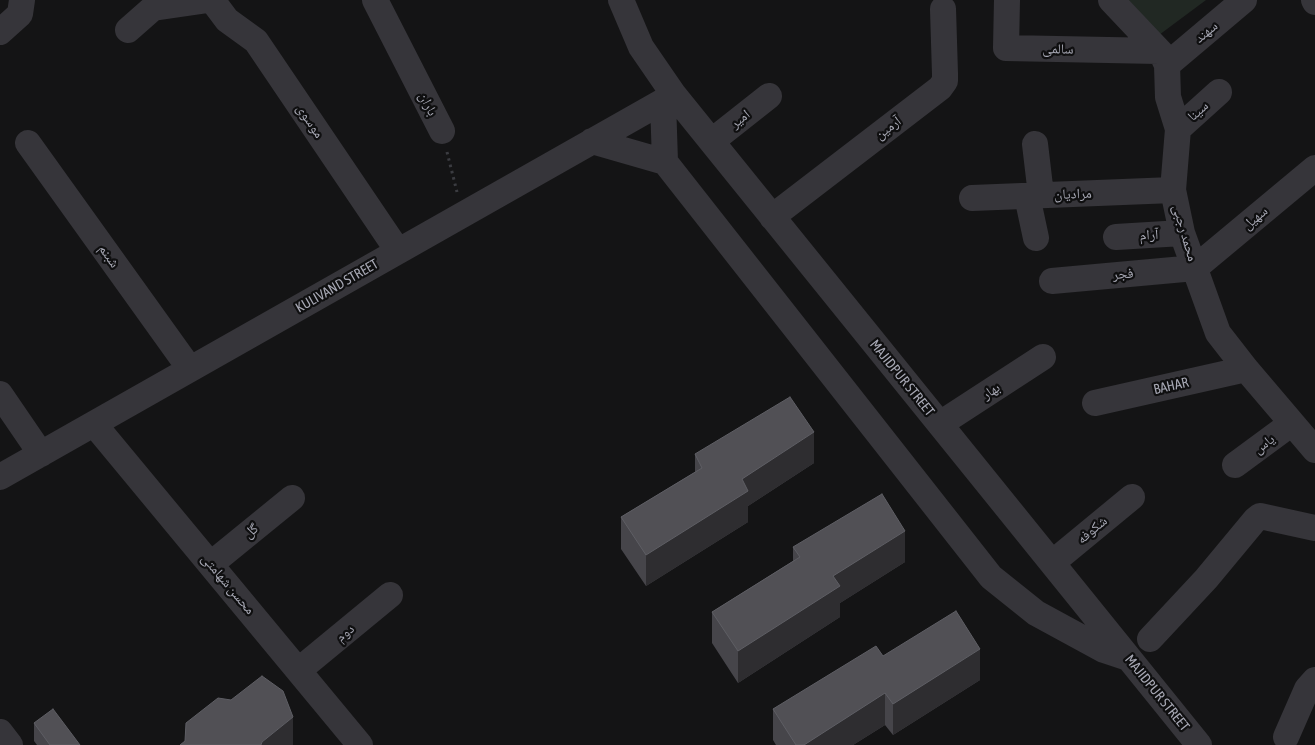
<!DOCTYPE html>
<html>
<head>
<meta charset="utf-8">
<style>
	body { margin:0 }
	canvas { display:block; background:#141415 }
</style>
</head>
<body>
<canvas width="1315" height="745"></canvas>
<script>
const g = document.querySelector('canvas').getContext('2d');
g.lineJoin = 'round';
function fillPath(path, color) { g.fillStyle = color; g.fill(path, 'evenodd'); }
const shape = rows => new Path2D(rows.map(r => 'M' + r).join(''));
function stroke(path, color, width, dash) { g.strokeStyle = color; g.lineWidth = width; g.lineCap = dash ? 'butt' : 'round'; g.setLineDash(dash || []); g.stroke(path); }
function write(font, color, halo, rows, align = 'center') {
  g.font = font + ' "Asap Condensed","Noto Naskh Arabic",sans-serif'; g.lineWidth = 4.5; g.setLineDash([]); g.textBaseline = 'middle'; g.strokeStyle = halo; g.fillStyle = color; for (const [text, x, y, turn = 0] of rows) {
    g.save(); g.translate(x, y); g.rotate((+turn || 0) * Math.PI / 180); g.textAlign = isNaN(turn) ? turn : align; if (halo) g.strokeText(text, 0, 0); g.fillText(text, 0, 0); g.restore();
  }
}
const green = shape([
	[1128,0,1206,0,1159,35]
]);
const path = shape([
	[447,152,457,192]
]);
const minor = shape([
	[212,0,227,20,256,41,398,251],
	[375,0,442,131],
	[621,0,641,47,674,95,1199,745],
	[1007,0,1006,48,1159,51],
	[1111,0,1162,54,1167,65,1168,97,1178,129,1173,190,1182,233,1218,333,1246,369,1315,450],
	[1314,0,1315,2],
	[128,30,153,8,208,0],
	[0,32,20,14,22,0],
	[1167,65,1244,0],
	[663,101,665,162],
	[1178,129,1219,92],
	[592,141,665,162,991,577,1036,613,1104,650,1128,658],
	[712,141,769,96],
	[28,143,190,369],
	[1035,144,1041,195],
	[1027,196,1036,238],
	[972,198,1173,190],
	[772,217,940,88,945,81,945,74,943,9],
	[1116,237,1182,233],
	[1195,268,1315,168],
	[1052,281,1195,268],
	[0,394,41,454],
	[1095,403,1246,369],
	[94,424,360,745],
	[940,424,1043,357],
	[1235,465,1292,423],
	[0,477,674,95],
	[1052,563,1132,497],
	[211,564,292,498],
	[1150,639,1206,579,1255,520,1260,516,1315,528],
	[299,670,390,595],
	[0,732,10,745],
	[1286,737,1307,689,1315,680]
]);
const wall = shape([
	[695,454,814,463,748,506,748,522,646,586,621,549,621,517,695,472],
	[793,547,905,562,840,603,840,617,738,683,712,643,712,612,793,561],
	[883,656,980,680,893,735,885,725,853,745,776,745,773,740,773,709],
	[34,723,80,745,37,745,34,741]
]);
const shadedWall = shape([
	[814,432,814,463,748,506,748,522,646,586,646,555,742,479],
	[905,531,905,562,840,603,840,617,738,683,738,651,833,576],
	[980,649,980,680,893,735,893,704],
	[885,693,885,725,853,745,804,745],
	[293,717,293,745,261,745,262,742]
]);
const building = shape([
	[790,397,814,432,742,479,748,491,646,555,621,517,702,468,695,454,790,397],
	[882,494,905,531,833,576,840,586,738,651,712,612,800,557,793,547,882,494],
	[956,611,980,649,893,704,885,693,804,745,796,745,773,709,876,646,883,656,956,611],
	[262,676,283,691,293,717,262,742,261,745,180,745,185,741,186,723,218,698,231,700,262,676],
	[53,709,80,745,50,745,34,723,53,709]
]);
const streetNames = [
	["سهند",1206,32,-40],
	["سالمی",1058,49,1],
	["باران",428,104,63],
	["سینا",1198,111,-42],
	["امیر",740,119,-38],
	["موسوی",310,121,56],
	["آرمین",888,128,-37],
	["مرادیان",1073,194,-2],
	["سهیل",1255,218,-40],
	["محمد رجبی",1185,233,74],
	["آرام",1149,235,-3],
	["شبنم",109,256,54],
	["فجر",1123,274,-5],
	["KULIVAND STREET",337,286,-30],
	["MAJIDPUR STREET",902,378,51],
	["BAHAR",1171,386,-13],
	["بهار",991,391,-33],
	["یاس",1264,444,-37],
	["شکوفه",1092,530,-40],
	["گل",251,531,-39],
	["محسن شهامتی",228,584,50],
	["دوم",345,633,-40],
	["MAJIDPUR STREET",1157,693,51]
];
fillPath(green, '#212823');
stroke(path, '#3b3c41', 3, [2.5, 4]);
stroke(minor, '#36353a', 26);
fillPath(wall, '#46454a');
fillPath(shadedWall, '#2e2d30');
fillPath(building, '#515055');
stroke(building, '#5e5e64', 1);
write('14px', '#a7a8b4', '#0f0f10', streetNames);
</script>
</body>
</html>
